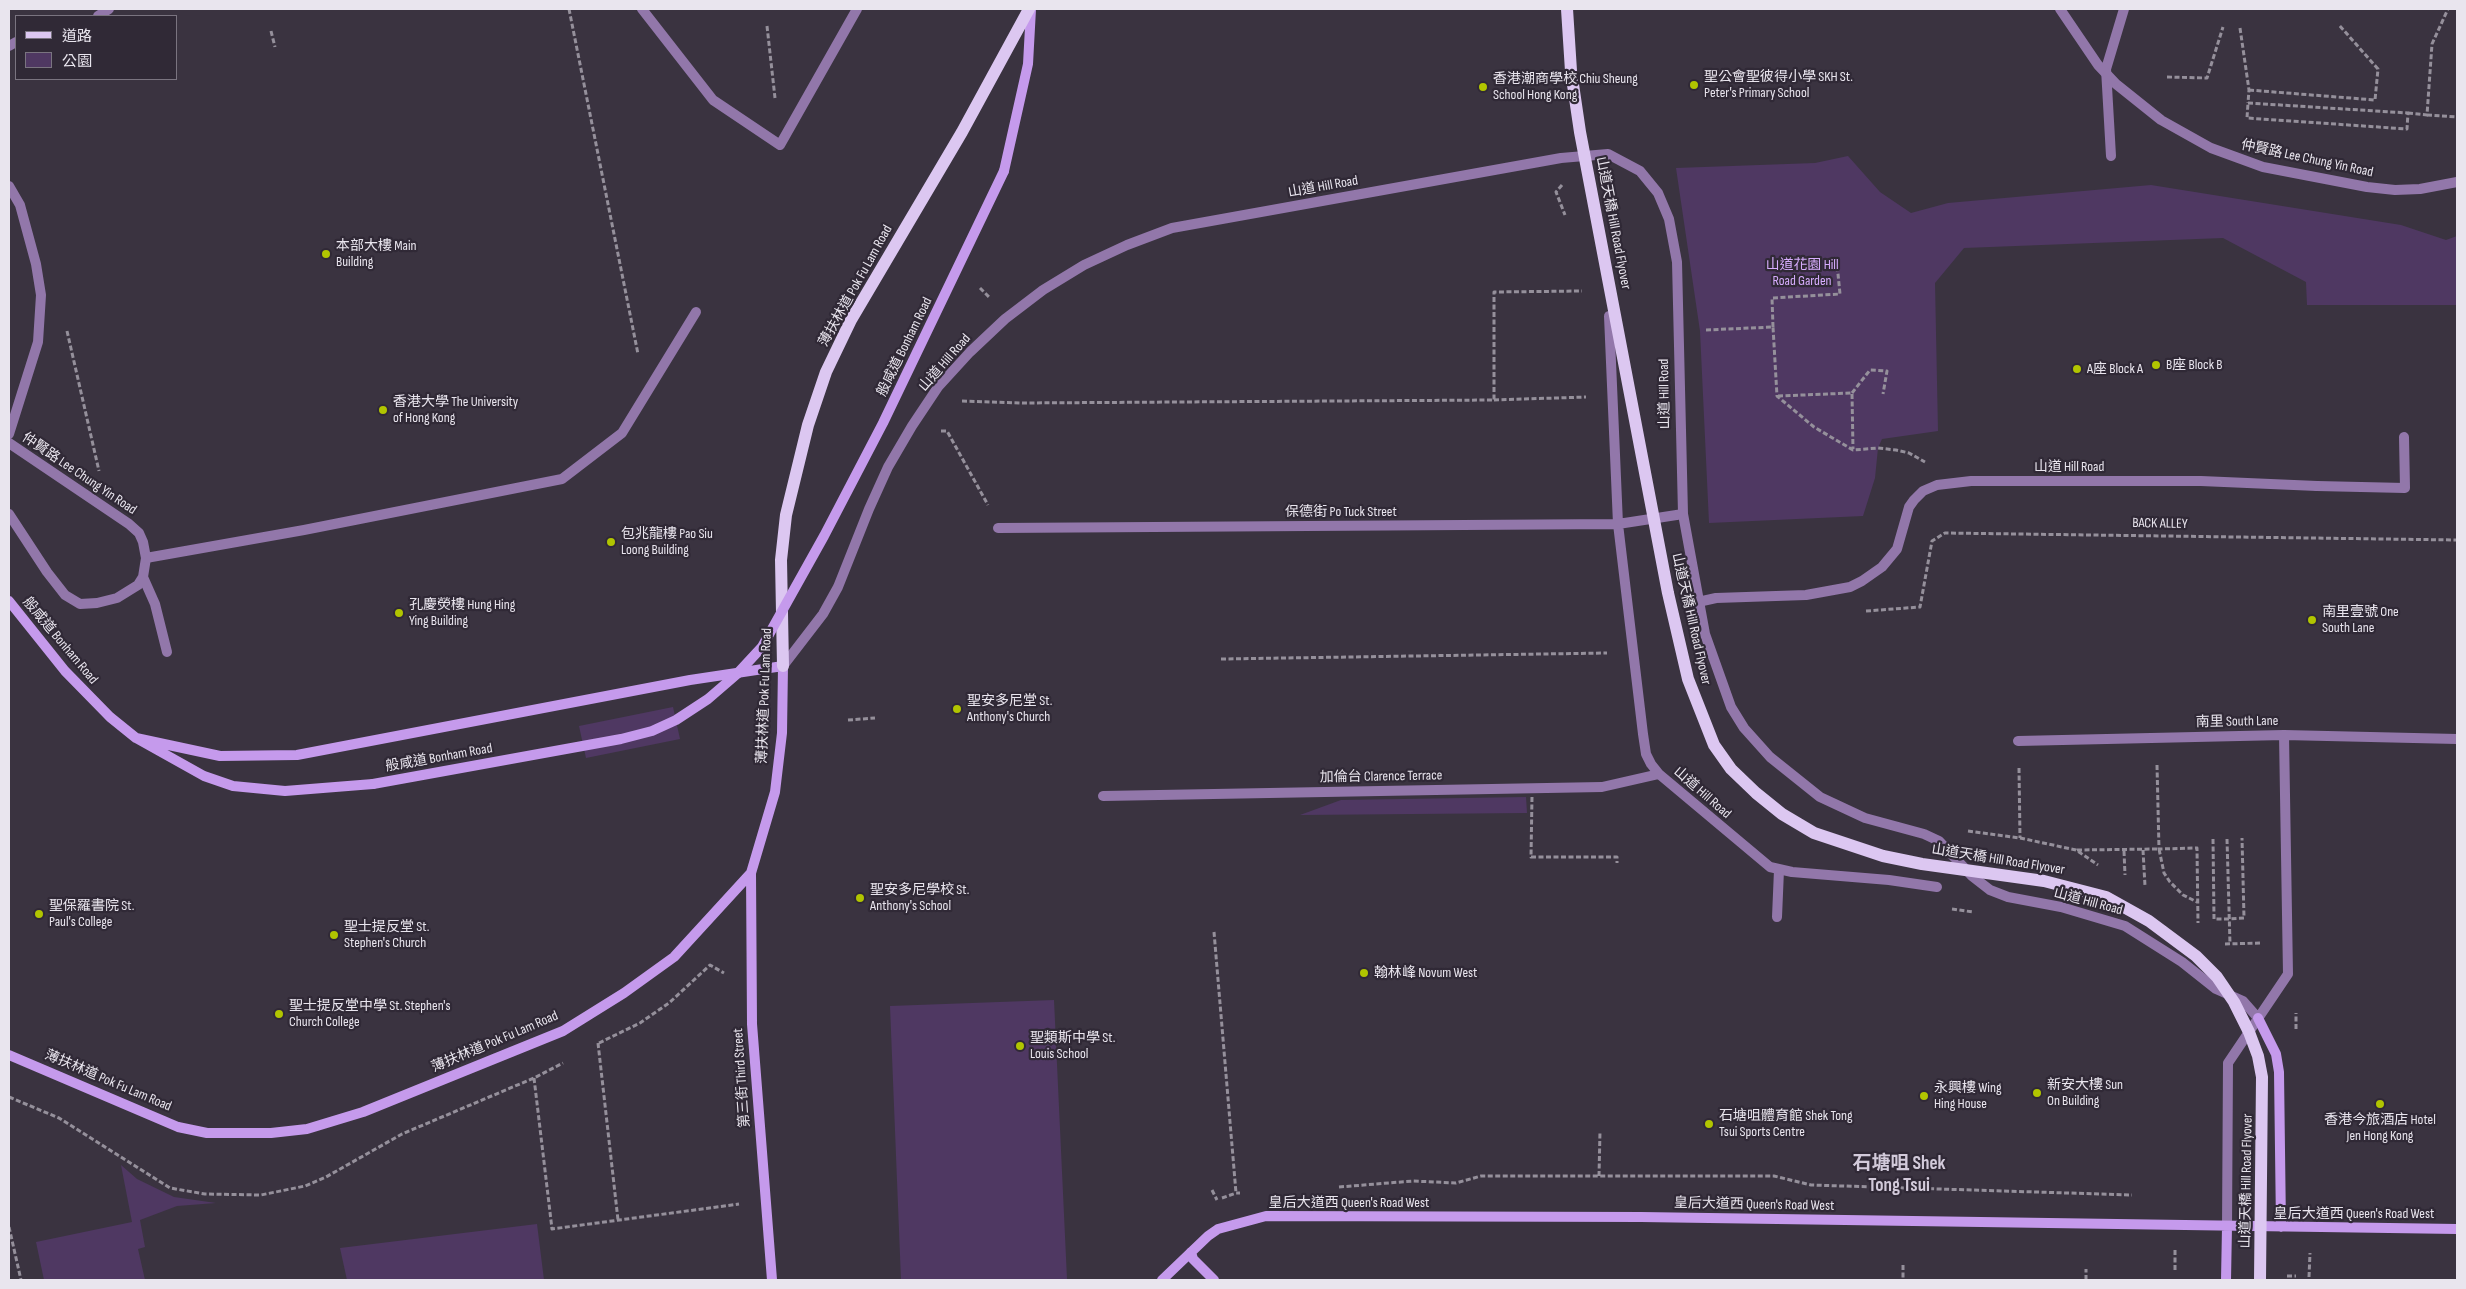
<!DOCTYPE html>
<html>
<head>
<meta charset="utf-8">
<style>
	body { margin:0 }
	#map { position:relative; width:2466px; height:1289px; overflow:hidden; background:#3a3340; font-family:"Sofia Sans Condensed","Noto Sans TC",sans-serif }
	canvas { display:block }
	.frame { position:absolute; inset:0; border:10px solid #e9e5ee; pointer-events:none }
	.legend { position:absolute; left:15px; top:15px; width:162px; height:65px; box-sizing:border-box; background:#302936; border:1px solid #7a7480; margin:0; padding:6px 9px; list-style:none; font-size:15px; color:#e9e5ee }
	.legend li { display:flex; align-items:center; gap:10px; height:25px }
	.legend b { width:25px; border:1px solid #7a7480 }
</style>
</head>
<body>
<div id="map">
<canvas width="2466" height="1289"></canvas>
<div class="frame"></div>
<ul class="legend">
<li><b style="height:6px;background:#dcc7f1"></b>道路</li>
<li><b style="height:14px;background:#4f3862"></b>公園</li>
</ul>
</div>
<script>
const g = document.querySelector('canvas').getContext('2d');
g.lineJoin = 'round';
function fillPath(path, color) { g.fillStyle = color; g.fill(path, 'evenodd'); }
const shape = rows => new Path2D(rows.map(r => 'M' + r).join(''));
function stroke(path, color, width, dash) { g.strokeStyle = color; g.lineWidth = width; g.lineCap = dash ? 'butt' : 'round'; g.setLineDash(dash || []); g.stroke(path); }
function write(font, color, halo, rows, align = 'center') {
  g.font = font + ' "Sofia Sans Condensed","Noto Sans TC",sans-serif'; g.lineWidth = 4.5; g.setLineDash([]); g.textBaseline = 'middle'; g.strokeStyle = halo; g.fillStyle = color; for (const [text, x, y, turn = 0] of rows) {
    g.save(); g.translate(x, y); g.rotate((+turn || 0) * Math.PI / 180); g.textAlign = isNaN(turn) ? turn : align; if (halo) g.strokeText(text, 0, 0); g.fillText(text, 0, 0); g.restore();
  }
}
const green = shape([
	[1848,156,1880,192,1911,213,1948,203,2151,185,2401,225,2446,240,2457,236,2457,305,2307,305,2306,282,2223,238,1964,248,1935,283,1938,431,1882,439,1878,448,1875,478,1863,516,1709,523,1700,331,1676,168,1815,163],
	[673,707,680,739,586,758,579,726],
	[1526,797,1527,813,1300,815,1341,800],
	[1054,1000,1067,1279,901,1280,890,1006],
	[121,1165,137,1179,174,1197,216,1203,177,1206,140,1220,145,1247,138,1249,145,1280,44,1280,36,1242,132,1222],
	[537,1224,544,1280,347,1280,340,1248]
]);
const path = shape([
	[569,9,638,354],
	[767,26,775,98],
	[2240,28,2249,90,2248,103],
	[271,31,275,47],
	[2167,77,2207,78,2223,27],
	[2249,90,2375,100,2378,69,2339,25],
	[2248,103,2408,113,2407,129,2247,118,2248,103],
	[2427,115,2457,117],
	[1562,185,1556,192,1565,215],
	[980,288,989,297,991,296],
	[1773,327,1772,298,1840,294,1837,264],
	[1706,330,1773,327,1777,396,1814,427,1853,450,1878,448,1896,450,1909,453,1925,462],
	[67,331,99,471],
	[1852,393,1870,370,1887,371,1883,394],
	[1778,396,1852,393,1853,449],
	[1494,400,1586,397],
	[962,401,1022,403,1494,400,1494,292,1582,291],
	[941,431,947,431,988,505],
	[1866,611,1920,607,1932,541,1945,533,2457,540],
	[1221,659,1607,653],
	[848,720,875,718],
	[2157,765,2159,849,2197,848,2198,923],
	[2019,768,2020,838],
	[1968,831,2020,838,2076,850,2098,865],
	[2213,839,2214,919,2229,919,2244,918,2242,838],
	[2227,839,2230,944],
	[2077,850,2159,849,2164,873,2170,882,2183,895,2197,902],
	[2143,850,2145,886],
	[2124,851,2125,875],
	[1952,909,1973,912],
	[1214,932,1236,1193],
	[2225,944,2261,943],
	[2296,1029,2296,1013],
	[598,1043,618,1220],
	[599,1043,640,1023,669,1003,710,965,724,973],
	[534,1078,552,1229,739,1204],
	[9,1097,59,1118,170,1188,205,1194,261,1195,305,1186,326,1177,402,1134,534,1078,563,1063],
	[1599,1176,1600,1131],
	[1339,1187,1413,1181,1456,1183,1481,1176,1774,1176,1811,1185,2132,1195],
	[1212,1190,1217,1200],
	[1222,1198,1236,1193,1240,1193],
	[9,1227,21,1280],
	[1903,1265,1903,1280],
	[2175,1270,2175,1250],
	[2287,1276,2296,1276],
	[2309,1277,2310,1253],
	[2086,1280,2086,1269]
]);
const lane = shape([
	[642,9,713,100,780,145,857,9],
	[98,16,109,9],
	[9,46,16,42],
	[2111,156,2106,69,2124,9],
	[9,186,20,205,36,264,41,295,38,342,9,434],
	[9,443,129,524,139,533,143,542,146,558,143,577,138,585,117,598,97,603,80,604,65,595,47,572,9,514],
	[2317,486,2405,488,2404,437],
	[143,577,155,604,167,652],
	[1777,917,1779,870]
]);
const street = shape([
	[1609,316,1618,524,1643,734,1646,754,1651,764,1659,774,1770,867,1792,872,1889,880,1937,887],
	[998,528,1618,524,1683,514],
	[146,558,304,530,562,479,622,433,696,312],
	[1698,602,1716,598,1806,595,1850,587,1862,581,1882,567,1897,549,1909,507,1914,500,1923,491,1937,485,1971,481,2201,481,2317,486],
	[783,666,823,614,838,587,869,509,888,467,912,426,938,387,970,352,1005,319,1043,290,1084,265,1127,245,1172,228,1561,158,1608,154,1640,171,1658,193,1669,219,1677,262,1683,514,1705,634,1731,707,1744,728,1770,757,1820,797,1865,818,1924,834,1939,841,1972,876,1990,890,2008,897,2061,907,2125,926,2182,962,2216,989,2243,1001,2258,1018],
	[2018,741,2284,735,2457,739],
	[1103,796,1602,787,1659,774],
	[2227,1227,2228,1063,2288,974,2284,735]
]);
const secondary = shape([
	[1004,171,1028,64,1031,9],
	[9,601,65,671,110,717,136,738,204,776,233,786,285,791,373,784],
	[751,873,752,1024,772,1280],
	[2258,1018,2276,1054,2279,1072,2281,1227],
	[9,1055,178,1127,207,1133,271,1133,307,1129,363,1112,563,1031,624,993,674,957,751,873,775,792,782,733,783,666,690,680,297,755,220,756,136,738],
	[1191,1252,1193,1259,1214,1280],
	[1162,1280,1208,1236,1218,1229,1266,1216,1641,1217,2457,1229],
	[2226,1280,2227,1227]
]);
const primary = shape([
	[783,666,781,560,786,515,808,425,826,372,851,320,962,132,1029,9]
]);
const pathBridge = shape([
	[2408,113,2427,115,2432,44,2448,9],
	[1532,797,1531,857,1617,857,1617,863]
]);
const laneBridge = shape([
	[2060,9,2098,65,2116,84,2161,120,2211,148,2263,167,2367,187,2395,190,2420,189,2457,182]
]);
const secondaryBridge = shape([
	[373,784,621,739,652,731,676,720,708,699,737,674,762,647,824,536,883,423,1004,171]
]);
const primaryBridge = shape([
	[1567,9,1571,71,1580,132,1668,593,1688,679,1714,745,1731,769,1756,793,1782,814,1814,833,1883,856,1922,864,2044,881,2106,897,2149,921,2196,956,2217,977,2234,1002,2249,1032,2258,1056,2262,1077,2260,1280]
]);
const markers = [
	[1694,85,5,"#b1c500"],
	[1483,87,5,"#b1c500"],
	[326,254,5,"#b1c500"],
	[2156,365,5,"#b1c500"],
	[2077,369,5,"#b1c500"],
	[383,410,5,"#b1c500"],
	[611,542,5,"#b1c500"],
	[399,613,5,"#b1c500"],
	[2312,620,5,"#b1c500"],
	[957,709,5,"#b1c500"],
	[860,898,5,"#b1c500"],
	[39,914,5,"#b1c500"],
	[334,935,5,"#b1c500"],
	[1364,973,5,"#b1c500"],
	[279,1014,5,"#b1c500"],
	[1020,1046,5,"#b1c500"],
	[2037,1093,5,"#b1c500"],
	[1924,1096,5,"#b1c500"],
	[2380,1104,5,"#b1c500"],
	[1709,1124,5,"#b1c500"]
];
const poiNames = [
	["聖公會聖彼得小學 SKH St.",1704,77],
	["Peter's Primary School",1704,93],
	["香港潮商學校 Chiu Sheung",1493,79],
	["School Hong Kong",1493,95],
	["本部大樓 Main",336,246],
	["Building",336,262],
	["B座 Block B",2166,365],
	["A座 Block A",2087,369],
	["香港大學 The University",393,402],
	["of Hong Kong",393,418],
	["包兆龍樓 Pao Siu",621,534],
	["Loong Building",621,550],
	["孔慶熒樓 Hung Hing",409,605],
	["Ying Building",409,621],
	["南里壹號 One",2322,612],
	["South Lane",2322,628],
	["聖安多尼堂 St.",967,701],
	["Anthony's Church",967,717],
	["聖安多尼學校 St.",870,890],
	["Anthony's School",870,906],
	["聖保羅書院 St.",49,906],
	["Paul's College",49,922],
	["聖士提反堂 St.",344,927],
	["Stephen's Church",344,943],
	["翰林峰 Novum West",1374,973],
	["聖士提反堂中學 St. Stephen's",289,1006],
	["Church College",289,1022],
	["聖類斯中學 St.",1030,1038],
	["Louis School",1030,1054],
	["新安大樓 Sun",2047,1085],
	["On Building",2047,1101],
	["永興樓 Wing",1934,1088],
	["Hing House",1934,1104],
	["石塘咀體育館 Shek Tong",1719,1116],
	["Tsui Sports Centre",1719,1132],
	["香港今旅酒店 Hotel",2380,1120,"center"],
	["Jen Hong Kong",2380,1136,"center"]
];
const streetNames = [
	["仲賢路 Lee Chung Yin Road",2307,159,12],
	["山道 Hill Road",1323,187,-10],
	["山道天橋 Hill Road Flyover",1613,223,79],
	["薄扶林道 Pok Fu Lam Road",856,286,-61],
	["般咸道 Bonham Road",905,347,-64],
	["山道 Hill Road",945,363,-49],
	["山道 Hill Road",1665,394,-91],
	["山道 Hill Road",2069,467],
	["仲賢路 Lee Chung Yin Road",79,474,34],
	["保德街 Po Tuck Street",1341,512],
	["BACK ALLEY",2160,524,1],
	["山道天橋 Hill Road Flyover",1691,619,77],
	["般咸道 Bonham Road",60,641,50],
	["薄扶林道 Pok Fu Lam Road",765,696,-88],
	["南里 South Lane",2237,722,-1],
	["般咸道 Bonham Road",439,758,-10],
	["加倫台 Clarence Terrace",1381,777,-1],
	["山道 Hill Road",1702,793,41],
	["山道天橋 Hill Road Flyover",1998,860,9],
	["山道 Hill Road",2088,902,15],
	["薄扶林道 Pok Fu Lam Road",495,1042,-23],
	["第三街 Third Street",742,1078,-94],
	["薄扶林道 Pok Fu Lam Road",108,1081,23],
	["山道天橋 Hill Road Flyover",2247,1181,-89],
	["皇后大道西 Queen's Road West",1349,1203],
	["皇后大道西 Queen's Road West",1754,1205,1],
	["皇后大道西 Queen's Road West",2354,1214]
];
const parkNames = [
	["山道花園 Hill",1802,265],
	["Road Garden",1802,281]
];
const districtNames = [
	["石塘咀 Shek",1899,1164],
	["Tong Tsui",1899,1186]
];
fillPath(green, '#4f3862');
stroke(path, '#95909b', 3, [5, 2.5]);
stroke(lane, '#9277aa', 10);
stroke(street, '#9277aa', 10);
stroke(secondary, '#c59aec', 10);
stroke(primary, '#dcc7f1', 12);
stroke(pathBridge, '#95909b', 3, [5, 2.5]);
stroke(laneBridge, '#9277aa', 10);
stroke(secondaryBridge, '#c59aec', 10);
stroke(primaryBridge, '#dcc7f1', 12);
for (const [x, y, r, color] of markers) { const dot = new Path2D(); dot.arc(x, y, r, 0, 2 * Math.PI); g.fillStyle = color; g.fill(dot); stroke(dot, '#302936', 2); }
write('14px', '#e9e5ee', '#302936', poiNames, 'left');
write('14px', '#e9e5ee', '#302936', streetNames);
write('14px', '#d7adfe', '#302936', parkNames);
write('bold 19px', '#d2cada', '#302936', districtNames);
</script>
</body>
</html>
